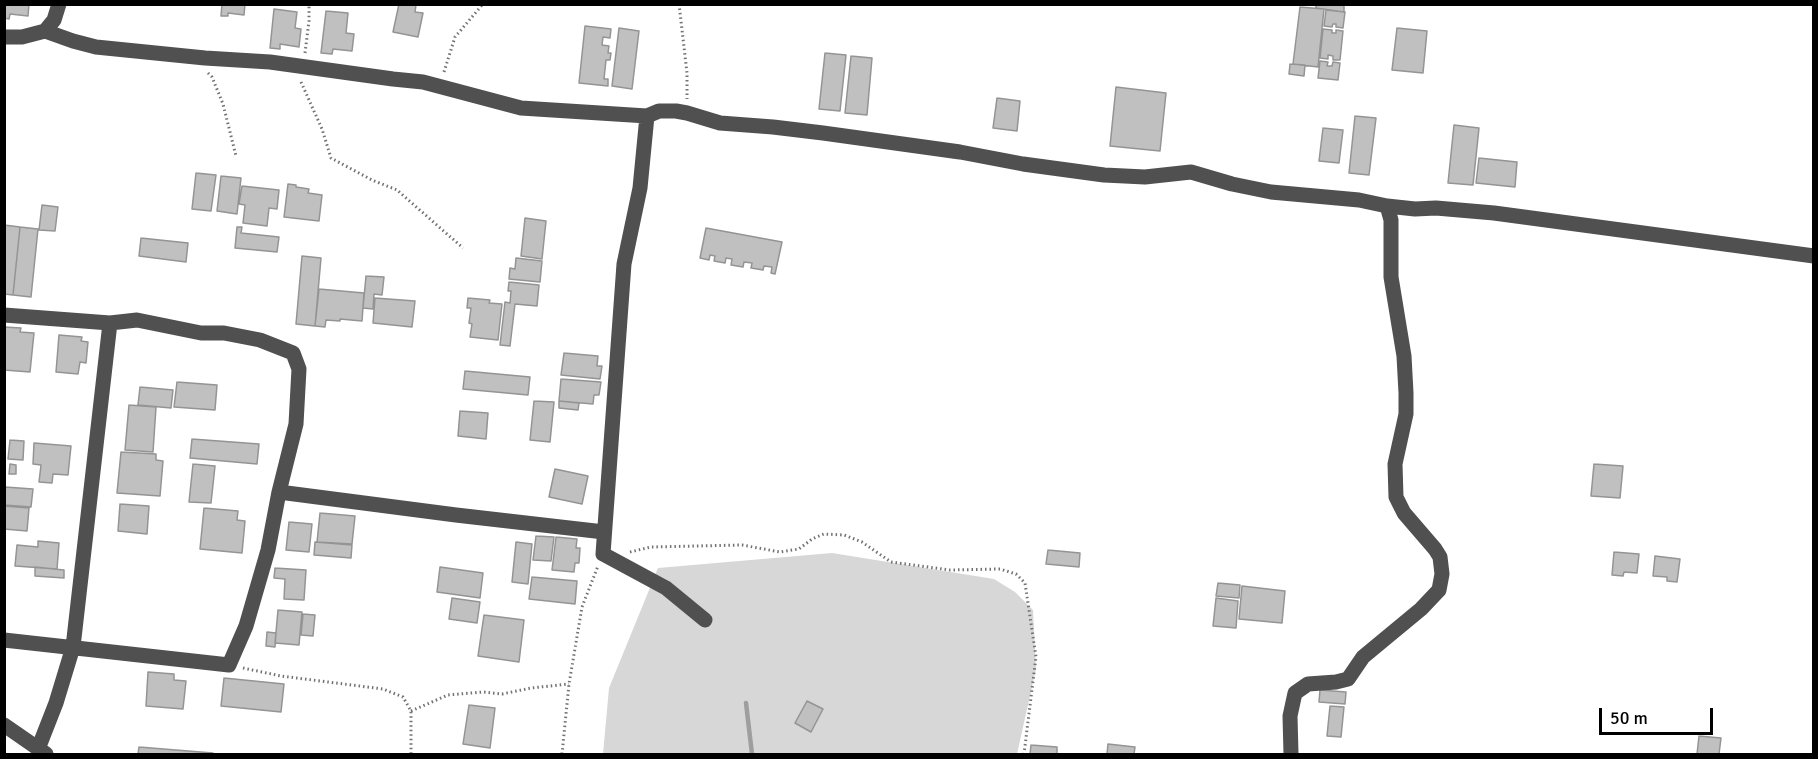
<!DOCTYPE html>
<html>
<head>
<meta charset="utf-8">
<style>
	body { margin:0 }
	#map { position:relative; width:1818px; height:759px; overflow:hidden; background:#fff; font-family:Signika,sans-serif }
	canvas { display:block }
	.frame { position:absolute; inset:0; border:6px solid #000; pointer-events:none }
	.scale { position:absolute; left:1599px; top:708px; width:114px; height:27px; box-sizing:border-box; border:3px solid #000; border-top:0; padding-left:8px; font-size:18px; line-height:21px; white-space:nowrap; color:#000; -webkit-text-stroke:4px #fff; paint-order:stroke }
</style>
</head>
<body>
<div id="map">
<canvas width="1818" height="759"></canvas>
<div class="frame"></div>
<div class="scale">50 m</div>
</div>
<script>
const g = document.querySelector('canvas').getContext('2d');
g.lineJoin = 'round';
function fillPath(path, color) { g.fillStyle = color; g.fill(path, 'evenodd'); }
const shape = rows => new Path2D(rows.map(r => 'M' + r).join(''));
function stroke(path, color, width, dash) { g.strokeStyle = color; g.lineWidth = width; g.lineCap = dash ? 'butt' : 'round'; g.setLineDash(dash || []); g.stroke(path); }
const green = shape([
	[832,553,994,579,1015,592,1033,610,1036,669,1017,754,603,754,609,688,658,568]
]);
const stream = shape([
	[746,703,752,754]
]);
const building = shape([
	[4,4,29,4,28,16,10,14,9,19,4,18,4,4],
	[222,4,245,4,244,15,228,13,228,16,221,16,222,4],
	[399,4,416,5,415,12,423,13,418,37,393,32,399,4],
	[1316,4,1344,4,1344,12,1316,8,1316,4],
	[1300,7,1324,9,1318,67,1293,64,1300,7],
	[274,9,297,12,295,28,301,29,299,47,280,44,280,49,270,48,274,9],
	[1326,10,1345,12,1343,28,1336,27,1336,24,1333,24,1332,27,1324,26,1326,10],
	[326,11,348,13,346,33,354,34,352,51,333,49,332,54,321,53,326,11],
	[585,26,611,29,610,38,603,37,602,45,609,46,608,53,611,53,610,60,606,60,604,79,608,79,608,86,579,83,585,26],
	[619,28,639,31,632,89,612,86,619,28],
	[1397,28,1427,31,1423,73,1392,70,1397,28],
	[1323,29,1332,30,1332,33,1336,33,1336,30,1343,31,1340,60,1333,60,1333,56,1328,55,1328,59,1320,58,1323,29],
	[825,53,846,55,840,111,819,109,825,53],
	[851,56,872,58,867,115,845,113,851,56],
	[1320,61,1328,62,1327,66,1332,66,1333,62,1340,63,1338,80,1318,78,1320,61],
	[1290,64,1305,65,1304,76,1289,74,1290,64],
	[1116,87,1166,93,1160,151,1110,146,1116,87],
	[997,98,1020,101,1017,131,993,128,997,98],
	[1355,116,1376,118,1369,175,1349,173,1355,116],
	[1454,125,1479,128,1473,185,1448,183,1454,125],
	[1323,128,1343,130,1339,163,1319,161,1323,128],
	[1479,158,1517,162,1515,187,1476,183,1479,158],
	[196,173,216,175,211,211,192,209,196,173],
	[221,176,241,178,237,214,217,211,221,176],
	[288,184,296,185,296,187,309,189,308,193,322,195,319,221,284,217,288,184],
	[242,186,279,190,277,209,269,208,267,226,243,223,245,205,239,204,242,186],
	[42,205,58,207,55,231,39,230,42,205],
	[525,218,546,221,542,259,521,256,525,218],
	[4,225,20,227,13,295,4,294,4,225],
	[20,227,38,229,31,297,13,295,20,227],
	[237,227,242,227,241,233,279,237,277,252,235,248,237,227],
	[706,228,782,242,775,274,771,273,772,267,764,266,763,270,751,268,752,263,744,262,743,267,731,265,732,259,726,258,725,263,714,261,715,256,710,255,709,260,700,258,706,228],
	[141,238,188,243,186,262,139,256,141,238],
	[302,256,321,258,315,326,296,324,302,256],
	[516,258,542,261,540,282,509,279,510,268,515,269,516,258],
	[366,276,384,277,382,295,374,294,373,309,363,308,366,276],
	[509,282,539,285,537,306,515,304,510,346,500,345,505,302,510,303,511,291,508,291,509,282],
	[319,289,364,293,362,321,340,319,340,321,326,320,325,327,315,326,319,289],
	[375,298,415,301,412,327,373,323,375,298],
	[468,298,490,300,489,303,502,304,498,340,470,337,472,324,469,323,471,308,467,308,468,298],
	[4,327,21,328,20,332,34,333,30,372,4,370,4,327],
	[59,335,82,337,81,341,88,342,86,363,80,362,78,374,56,372,59,335],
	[564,353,598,356,597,366,602,366,600,379,561,375,564,353],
	[465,371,530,377,528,395,463,389,465,371],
	[561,379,601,382,599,395,594,395,593,404,559,401,561,379],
	[177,382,217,385,215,410,174,407,177,382],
	[140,387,173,390,171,408,138,405,140,387],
	[534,401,554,402,550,442,530,440,534,401],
	[559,401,579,403,578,410,559,408,559,401],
	[129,405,156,407,153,452,125,450,129,405],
	[460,411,488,413,486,439,458,436,460,411],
	[192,439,259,444,257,464,190,458,192,439],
	[10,440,24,441,23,460,8,459,10,440],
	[34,443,71,446,68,475,53,474,52,483,39,482,41,465,33,464,34,443],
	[121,452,156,454,156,460,163,461,160,496,117,493,121,452],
	[10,464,16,465,16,474,9,474,10,464],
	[193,464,215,466,211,503,189,502,193,464],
	[1594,464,1623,466,1620,498,1591,496,1594,464],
	[555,469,588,476,582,504,549,497,555,469],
	[5,487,33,489,31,507,4,505,5,487],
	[120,504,149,506,147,534,118,531,120,504],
	[4,506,29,508,27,531,4,529,4,506],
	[204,508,238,511,237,520,245,521,242,553,200,549,204,508],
	[320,513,355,516,352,544,317,542,320,513],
	[289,522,312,524,309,552,286,550,289,522],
	[536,536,554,537,551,561,533,560,536,536],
	[556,537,577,539,576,548,580,548,579,563,575,563,574,572,552,570,556,537],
	[38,541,59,543,57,569,15,566,17,545,38,547,38,541],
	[315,542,352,545,351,558,314,555,315,542],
	[516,542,532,544,528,584,512,582,516,542],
	[1048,550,1080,553,1079,567,1046,564,1048,550],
	[1614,552,1639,554,1637,573,1624,572,1623,576,1612,575,1614,552],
	[1655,556,1680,559,1677,582,1667,581,1667,577,1653,576,1655,556],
	[35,567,64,570,64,578,35,576,35,567],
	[440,567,483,573,480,598,437,592,440,567],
	[275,568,306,570,304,600,284,599,285,579,274,578,275,568],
	[532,577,577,581,575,604,529,599,532,577],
	[1218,583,1240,585,1239,598,1216,596,1218,583],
	[1242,586,1285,591,1282,623,1239,619,1242,586],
	[452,598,480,602,477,623,449,619,452,598],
	[1216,598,1238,601,1236,628,1213,626,1216,598],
	[278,610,302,612,299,645,275,643,278,610],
	[303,614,315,615,313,636,301,635,303,614],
	[484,615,524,620,519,662,478,656,484,615],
	[267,632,276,633,275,647,266,646,267,632],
	[148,672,174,674,174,680,186,681,183,709,146,706,148,672],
	[224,678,284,684,281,712,221,706,224,678],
	[1320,690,1346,692,1345,704,1319,702,1320,690],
	[807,701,823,709,811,732,795,723,807,701],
	[469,705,495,708,490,748,463,744,469,705],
	[1330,706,1344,707,1341,737,1327,736,1330,706],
	[1699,736,1721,738,1719,754,1697,754,1699,736],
	[1108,744,1135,747,1134,754,1107,754,1108,744],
	[1031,745,1057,747,1057,754,1030,754,1031,745],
	[139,747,213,753,213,754,138,754,139,747]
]);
const path = shape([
	[679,4,687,73,687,99],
	[305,53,309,21,309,4],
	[444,72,455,37,483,4],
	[208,73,212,77,223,104,236,156],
	[301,82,322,129,331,158,372,180,397,190,463,248],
	[630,552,651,547,742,545,780,552,799,549,812,539,824,534,844,535,862,542,891,562,950,570,1000,569,1016,574,1025,583,1036,657,1024,754],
	[243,668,281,676,383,689,403,697,411,711,411,754],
	[411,711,448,695,484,692,502,694,531,688,569,684],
	[562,754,569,684,582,607,598,566]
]);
const minor = shape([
	[45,31,54,20,59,4],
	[4,37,22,37,45,31,73,41,96,47,205,58,270,62,393,79,423,82,521,108,647,116,659,111,676,111,687,113,720,123,773,127,823,133,960,152,1023,164,1104,175,1145,177,1191,172,1232,184,1271,192,1359,200,1387,206,1415,209,1436,208,1494,213,1814,256],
	[647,116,640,188,624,264,603,554,666,588,705,620],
	[4,315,110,323,137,320,201,333,224,333,260,340,293,353,299,369,296,424,279,492,268,550,246,626,229,665,4,640],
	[279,492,456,515,604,532],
	[4,725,46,754],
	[38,749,56,703,73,647,110,323],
	[1291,754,1290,716,1295,693,1308,684,1336,682,1348,679,1363,657,1421,609,1439,590,1442,574,1440,557,1435,549,1404,513,1396,497,1395,464,1406,414,1406,393,1404,356,1391,277,1391,220,1387,206]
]);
fillPath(green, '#d7d7d7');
stroke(stream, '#9e9e9e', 4.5);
fillPath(building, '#c0c0c0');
stroke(building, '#949494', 1.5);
stroke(path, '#727272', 3, [1.5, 3]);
stroke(minor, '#505050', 15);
</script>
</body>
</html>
